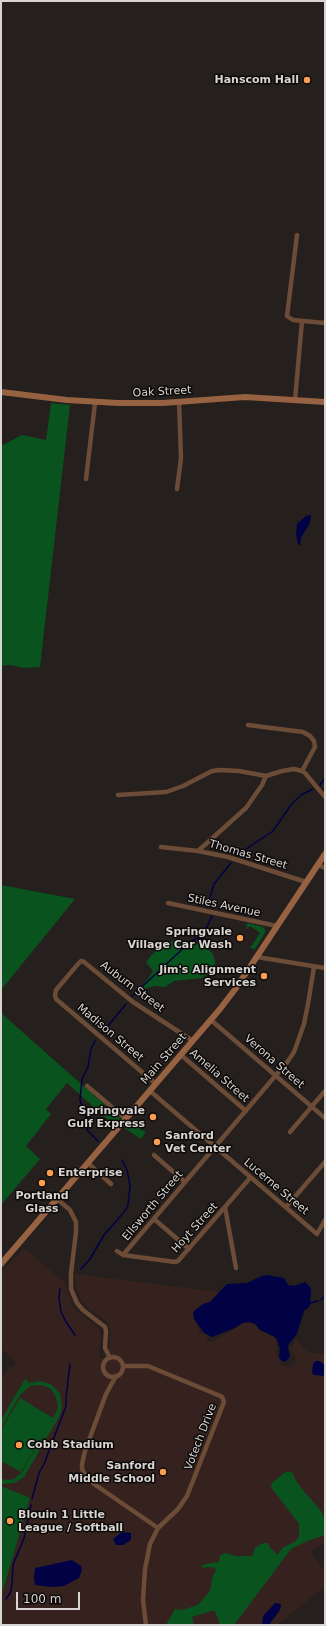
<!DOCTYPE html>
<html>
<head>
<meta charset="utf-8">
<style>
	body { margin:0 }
	#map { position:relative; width:326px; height:1626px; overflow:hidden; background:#251f1d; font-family:"DejaVu Sans",sans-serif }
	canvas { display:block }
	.frame { position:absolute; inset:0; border:2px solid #d8d4d2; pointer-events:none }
	.scale { position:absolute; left:16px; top:1592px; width:64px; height:18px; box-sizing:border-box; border:2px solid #d8d4d2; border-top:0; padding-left:5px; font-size:12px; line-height:14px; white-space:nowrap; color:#d8d4d2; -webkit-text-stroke:3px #0c0a09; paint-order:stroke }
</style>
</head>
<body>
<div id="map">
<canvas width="326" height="1626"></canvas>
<div class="frame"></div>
<div class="scale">100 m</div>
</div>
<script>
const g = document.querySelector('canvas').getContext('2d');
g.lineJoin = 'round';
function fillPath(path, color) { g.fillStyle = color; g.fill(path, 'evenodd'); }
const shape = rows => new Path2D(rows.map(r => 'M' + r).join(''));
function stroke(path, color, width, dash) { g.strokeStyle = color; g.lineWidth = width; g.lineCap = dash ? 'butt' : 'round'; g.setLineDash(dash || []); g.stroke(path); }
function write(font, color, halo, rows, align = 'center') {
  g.font = font + ' "DejaVu Sans",sans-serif'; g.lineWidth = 3; g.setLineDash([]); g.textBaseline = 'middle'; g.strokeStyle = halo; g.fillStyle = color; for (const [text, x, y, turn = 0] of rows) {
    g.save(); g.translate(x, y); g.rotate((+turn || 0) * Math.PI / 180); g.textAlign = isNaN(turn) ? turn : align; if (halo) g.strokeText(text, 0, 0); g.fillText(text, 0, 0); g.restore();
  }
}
const education = shape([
	[24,1248,65,1283,69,1297,75,1309,99,1328,101,1334,99,1358,108,1357,111,1334,109,1327,105,1320,89,1309,81,1300,76,1287,75,1274,219,1292,211,1301,203,1304,195,1318,200,1333,203,1333,209,1336,206,1341,207,1342,211,1342,248,1321,252,1323,276,1339,277,1353,280,1362,284,1366,290,1367,295,1363,296,1357,290,1351,296,1337,303,1348,304,1348,310,1353,325,1354,325,1543,310,1551,325,1572,325,1587,277,1625,1,1625,1,1377,16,1363,1,1348,1,1272]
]);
const green = shape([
	[51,403,70,405,40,667,23,668,11,665,1,666,1,446,22,435,46,440],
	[1,885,75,899,1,990],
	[248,923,263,927,266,931,255,949,250,948,260,933,250,926,247,929,246,925],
	[178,940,190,942,205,946,213,954,215,961,214,970,202,978,174,981,165,987,156,986,142,989,140,988,150,976,153,971,146,962,151,956,158,948,166,943],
	[1,1013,123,1121,116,1127,67,1083,46,1109,51,1114,26,1146,40,1159,1,1205],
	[131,1121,141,1126,141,1130,146,1132,141,1139,126,1129,125,1128],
	[25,1379,28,1381,28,1383,41,1381,52,1385,60,1394,62,1408,59,1417,24,1477,14,1483,3,1484,1,1484,1,1479,9,1480,14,1479,22,1472,57,1411,58,1406,56,1397,51,1389,42,1385,30,1386,20,1395,1,1428,1,1420],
	[20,1398,53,1418,21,1472,1,1461,1,1430],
	[288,1471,293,1473,295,1479,302,1489,321,1511,325,1520,325,1535,307,1541,291,1549,234,1625,220,1625,215,1611,211,1611,192,1617,194,1625,166,1625,175,1609,182,1610,198,1605,210,1591,213,1575,216,1571,215,1568,208,1567,203,1568,202,1566,205,1564,219,1562,220,1556,225,1553,236,1556,252,1556,255,1548,260,1545,264,1543,268,1543,271,1549,278,1555,282,1548,296,1541,299,1536,299,1524,271,1487,272,1483,284,1473],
	[1,1486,30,1498,3,1590,1,1591]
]);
const water = shape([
	[311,515,310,523,301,538,300,546,298,544,296,534,297,524,306,516],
	[267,1275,284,1278,288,1285,294,1286,305,1282,311,1288,310,1306,304,1311,297,1334,289,1344,288,1347,290,1357,285,1362,281,1360,279,1357,280,1349,277,1340,275,1337,260,1330,255,1324,249,1322,242,1323,235,1328,212,1337,204,1333,194,1319,193,1313,195,1310,203,1304,210,1302,227,1284,247,1283,262,1276],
	[316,1361,319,1361,324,1364,325,1376,314,1375,312,1373,313,1364],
	[122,1532,131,1533,131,1540,123,1545,116,1545,113,1539],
	[72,1560,81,1566,82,1570,79,1578,64,1586,52,1587,35,1585,34,1578,35,1568],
	[275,1603,281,1604,280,1610,269,1625,262,1625,263,1616]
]);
const stream = shape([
	[320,785,325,778],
	[237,855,273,831,291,805,301,795,313,789],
	[207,907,214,884,231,863],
	[132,996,190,942,203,935,212,916],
	[102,1033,126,1004],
	[95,1041,91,1049,88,1067,82,1079,80,1100,89,1125,87,1130,98,1141],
	[81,1269,90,1259,104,1235,125,1211,128,1205,130,1186,127,1170,122,1160],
	[60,1289,59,1298,61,1312,66,1322,75,1335],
	[321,1300,325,1296],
	[310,1303,318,1301],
	[32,1499,39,1473,44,1464,66,1406,66,1398,70,1364],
	[6,1599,10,1593,12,1585,13,1565,24,1538,31,1505]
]);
const street = shape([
	[297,235,287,316,293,320,325,323],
	[295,400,302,321],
	[86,479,95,403],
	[177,489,181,458,179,402],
	[248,725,303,732,310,736,314,741,315,747,302,771],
	[118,795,166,792,183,786,212,771,220,770,239,771,266,776,282,771,294,769,302,771,305,773,325,797],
	[161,847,198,851,228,857,306,882],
	[198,851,246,808,262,785,266,776],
	[318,865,325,868],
	[168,903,277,926],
	[257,957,325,968],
	[211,1020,325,1118],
	[181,1055,246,1111],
	[156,1084,56,999,55,995,56,990,78,964,81,961,84,962,133,1002,193,1041],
	[87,1086,126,1119],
	[150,1091,317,1234,325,1220],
	[290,1132,325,1091],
	[154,1155,185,1182],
	[88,1163,111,1184],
	[57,1199,70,1210,76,1222,76,1232,71,1273,71,1289,77,1303,83,1310,105,1327,106,1331,105,1348,110,1358],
	[225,1207,236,1268],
	[286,1207,325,1162],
	[154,1219,189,1249],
	[117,1251,123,1255,175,1262,178,1261,250,1178],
	[123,1255,288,1061,294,1052,304,1024,308,1004,314,967],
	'103 1367a10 10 0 1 1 20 0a10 10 0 1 1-20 0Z',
	[123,1366,148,1366,218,1395,222,1397,224,1402,187,1496,178,1509,158,1528,150,1544,145,1569,143,1600,146,1625],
	[116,1376,106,1394,85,1451,82,1464,82,1469,85,1475,94,1484,158,1528]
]);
const secondary = shape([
	[1,392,67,400,118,403,163,403,245,397,325,402],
	[1,1264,220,1009,236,988,325,854]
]);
const markers = [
	[307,80,4,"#fb9e51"],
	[240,938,4,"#fb9e51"],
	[264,976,4,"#fb9e51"],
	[153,1117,4,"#fb9e51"],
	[157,1142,4,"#fb9e51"],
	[50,1173,4,"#fb9e51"],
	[42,1183,4,"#fb9e51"],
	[19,1445,4,"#fb9e51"],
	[163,1472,4,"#fb9e51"],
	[10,1521,4,"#fb9e51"]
];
const poiNames = [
	["Hanscom Hall",299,80],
	["Springvale",232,932],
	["Village Car Wash",232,945],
	["Jim's Alignment",256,970],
	["Services",256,983],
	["Springvale",145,1111],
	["Gulf Express",145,1124],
	["Sanford",165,1136,"left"],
	["Vet Center",165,1149,"left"],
	["Enterprise",58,1173,"left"],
	["Portland",42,1196,"center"],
	["Glass",42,1209,"center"],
	["Cobb Stadium",27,1445,"left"],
	["Sanford",155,1466],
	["Middle School",155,1479],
	["Blouin 1 Little",18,1515,"left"],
	["League / Softball",18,1528,"left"]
];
const streetNames = [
	["Oak Street",162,392,-3],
	["Thomas Street",248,855,16],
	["Stiles Avenue",224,906,12],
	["Auburn Street",132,987,37],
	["Madison Street",110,1033,40],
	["Main Street",164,1059,-49],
	["Verona Street",274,1062,41],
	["Amelia Street",219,1076,41],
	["Lucerne Street",276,1187,40],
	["Ellsworth Street",153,1206,-50],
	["Hoyt Street",195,1228,-48],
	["Votech Drive",201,1437,-69]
];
fillPath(education, '#35221f');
fillPath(green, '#09531e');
fillPath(water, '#000245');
stroke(stream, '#000245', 1.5);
stroke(street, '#6c4b37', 4.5);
stroke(secondary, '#966241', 6);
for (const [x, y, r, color] of markers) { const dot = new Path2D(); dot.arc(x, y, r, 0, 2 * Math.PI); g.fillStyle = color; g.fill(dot); stroke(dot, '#0c0a09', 1.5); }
write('bold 11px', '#d8d4d2', '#0c0a09', poiNames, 'right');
write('11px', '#d8d4d2', '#0c0a09', streetNames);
</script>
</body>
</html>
